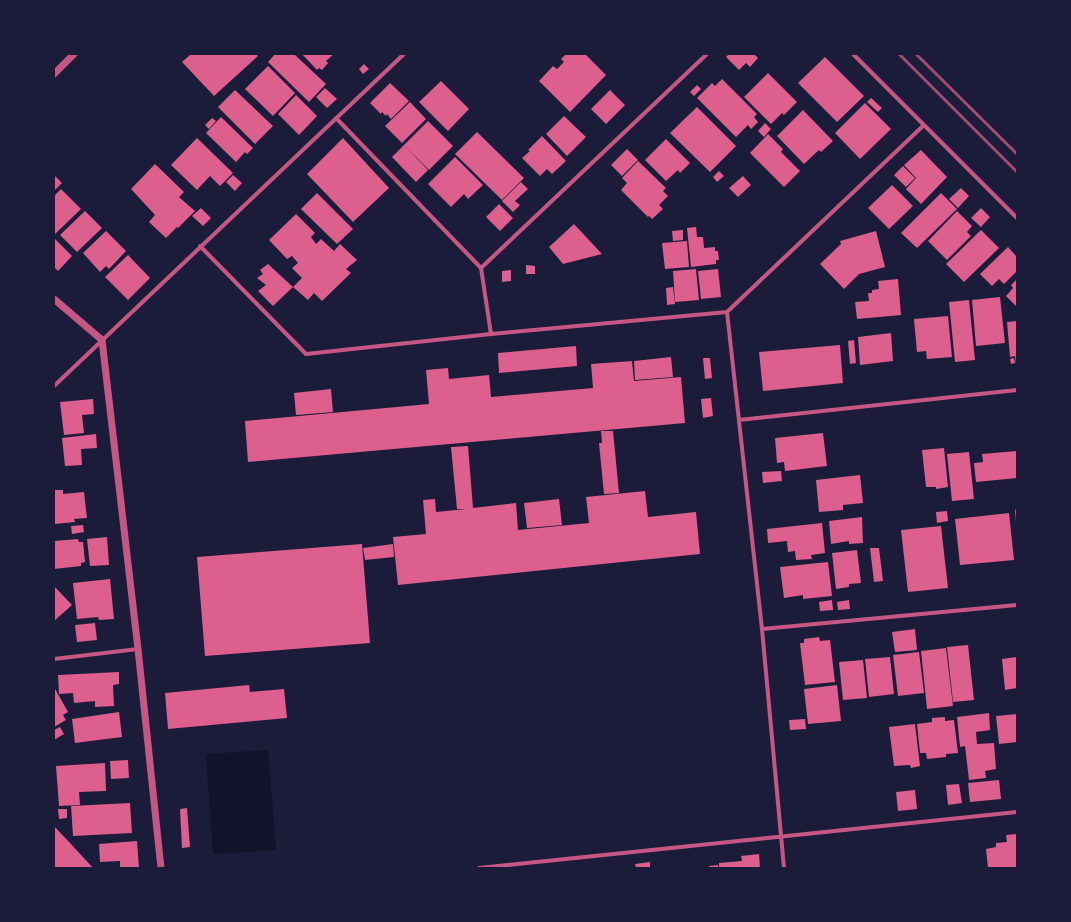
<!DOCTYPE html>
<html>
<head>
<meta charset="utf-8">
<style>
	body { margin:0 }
	#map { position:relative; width:1071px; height:922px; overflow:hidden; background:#1b1b3a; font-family:Arial,sans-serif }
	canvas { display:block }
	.frame { position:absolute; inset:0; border:55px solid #1b1b3a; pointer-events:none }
</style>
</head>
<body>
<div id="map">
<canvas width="1071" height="922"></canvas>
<div class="frame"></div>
</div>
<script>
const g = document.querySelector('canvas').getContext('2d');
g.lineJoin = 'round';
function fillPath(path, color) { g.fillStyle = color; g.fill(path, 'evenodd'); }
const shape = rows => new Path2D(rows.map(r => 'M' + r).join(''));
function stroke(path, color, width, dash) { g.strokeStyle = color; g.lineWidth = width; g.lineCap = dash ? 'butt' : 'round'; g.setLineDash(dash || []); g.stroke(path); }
const water = shape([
	[268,750,276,850,213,854,206,754]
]);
const building = shape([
	[191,54,256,54,258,56,214,96,182,62],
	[275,54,294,54,326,84,309,102,268,62],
	[302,54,334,54,326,61,328,63,322,70,319,68,317,70],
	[566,54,585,54,606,75,570,112,539,81,553,66,557,69,564,62,561,59],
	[729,54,754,54,758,58,750,67,746,63,739,70,726,57],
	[825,57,864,96,837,122,798,83],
	[364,64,369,69,363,74,359,69],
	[268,66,295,93,273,116,245,89],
	[768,73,797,102,784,115,782,113,771,124,744,97],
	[722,79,757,114,754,117,758,122,751,129,748,125,736,137,697,98,712,83,715,86],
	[441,81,469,109,448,131,419,102],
	[390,83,409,101,391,119,387,114,386,116,382,112,381,114,370,103],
	[697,85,701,89,694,96,690,92],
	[325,88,337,99,327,108,316,97],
	[235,90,273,126,255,144,218,107],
	[610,90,625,105,606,124,591,109],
	[296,95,317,116,299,135,278,114],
	[871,98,882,108,878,112,867,102],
	[410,102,426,119,402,143,385,126],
	[865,103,891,129,860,159,835,133],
	[697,107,736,146,710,172,670,133],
	[803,110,833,141,821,152,819,150,804,164,777,136],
	[564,116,586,137,567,156,546,134],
	[221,117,253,148,247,154,245,152,236,162,206,133],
	[212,118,216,121,209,129,205,125],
	[428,121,453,146,429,170,404,145],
	[765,123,771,129,764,137,758,131],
	[477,132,524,178,502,200,455,154],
	[768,134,783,149,781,152,800,171,784,187,750,153],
	[542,136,566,161,552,174,547,169,540,176,522,158,530,151,528,150],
	[197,138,233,173,220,186,210,176,197,190,171,165],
	[343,138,389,188,353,222,307,174],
	[666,139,690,163,680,173,678,170,666,181,645,160],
	[404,145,428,170,416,182,392,157],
	[627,149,638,160,622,176,611,165],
	[921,150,947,177,921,204,906,189,916,178,904,165],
	[455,157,483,185,468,199,464,194,451,207,428,184],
	[638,161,666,188,663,191,668,196,659,205,663,209,652,219,649,216,648,217,621,190,627,183,622,178],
	[155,164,184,192,179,197,195,211,178,228,177,227,166,238,149,222,155,215,131,189],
	[903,166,915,178,906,187,894,175],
	[719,171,724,176,717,182,713,177],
	[54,175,62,183,54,191],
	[233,175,242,183,235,191,226,182],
	[743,176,751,185,738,197,729,188],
	[521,182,528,189,515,201,520,205,513,212,502,201],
	[892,185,913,206,889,229,868,208],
	[961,188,969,196,958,208,949,199],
	[61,189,81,209,54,235,54,196],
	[317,193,353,229,337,244,301,209],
	[941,193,957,209,917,248,901,233],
	[499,204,513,218,500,231,486,217],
	[201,208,211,218,203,226,192,216],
	[981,208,990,217,981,227,971,218],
	[85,211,102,228,77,252,60,235],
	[957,211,972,226,967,232,971,236,947,260,928,241],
	[296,214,315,233,311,237,316,244,321,239,334,251,340,244,357,260,346,269,351,273,322,301,314,293,308,300,293,287,302,278,292,268,298,263,292,256,287,259,269,240],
	[574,224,602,254,563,264,549,247],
	[696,227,697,237,703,237,704,248,715,247,715,251,718,251,719,260,716,260,716,264,691,267,687,228],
	[683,230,683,240,673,241,672,231],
	[981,230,999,248,964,282,946,264],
	[106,231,126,251,109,269,106,266,100,272,83,253],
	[876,231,885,267,859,274,844,289,820,264,841,244,840,241],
	[54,238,72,256,58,271,54,267],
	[687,241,689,267,665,269,662,243],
	[1008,247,1017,257,1017,271,1004,284,999,279,992,286,980,274],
	[128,255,150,278,128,300,105,277],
	[268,264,293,287,273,306,258,291,266,285,257,278,263,274,260,270],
	[526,265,535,266,535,274,526,274],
	[696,269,699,300,675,302,673,271],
	[718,269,721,297,701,299,698,271],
	[511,270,511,281,502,282,502,271],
	[898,279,901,315,857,319,855,302,869,301,868,293,872,293,872,290,879,289,878,281],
	[1017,279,1017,307,1006,296,1013,288,1011,285],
	[673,287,675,304,667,305,666,288],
	[1000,297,1005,343,976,346,972,300],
	[969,300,975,360,955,362,949,302],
	[948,316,952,357,927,359,926,351,917,352,914,319],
	[1017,321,1017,364,1016,364,1015,356,1010,357,1007,322],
	[891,333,893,361,860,365,858,337],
	[854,340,856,363,850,364,848,341],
	[840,345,843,383,763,391,759,352],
	[576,346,577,366,499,373,498,353],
	[671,357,673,377,635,380,634,361],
	[703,358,710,358,712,378,705,379],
	[1014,358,1015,363,1011,364,1010,359],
	[632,361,634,381,681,377,685,423,248,462,245,421,429,404,426,370,448,368,449,379,489,375,491,397,593,388,591,364],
	[331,389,333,412,296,415,294,393],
	[711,398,713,416,703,418,701,399],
	[93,399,94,414,82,415,84,433,64,435,60,402],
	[601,431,613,431,619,493,604,494,599,443,602,443],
	[823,433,827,466,785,471,784,462,777,463,775,438],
	[96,434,97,448,81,449,82,465,65,466,62,438],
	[468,446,473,508,516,503,518,530,589,523,586,497,645,491,648,517,696,512,700,554,398,585,393,537,426,534,423,500,435,499,436,512,466,509,457,509,451,447],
	[944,448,948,487,936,489,936,487,926,487,922,450],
	[1017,451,1017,478,976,482,974,463,983,462,982,454],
	[969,452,974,499,952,501,947,454],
	[781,471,782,481,763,483,762,472],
	[860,475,863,503,843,505,843,510,819,512,816,480],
	[54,490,63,490,63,494,84,492,87,518,74,519,75,522,54,524],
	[559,499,562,525,527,528,524,503],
	[1017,509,1017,521,1016,521,1015,510],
	[947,511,948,521,937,523,936,512],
	[1009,513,1014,560,960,565,955,519],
	[862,517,863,543,849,544,849,541,831,544,829,521],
	[822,523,825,553,811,555,812,559,796,560,795,551,788,552,787,541,768,543,767,529],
	[83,525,84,532,72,534,71,526],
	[941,526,948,588,908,592,901,530],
	[107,537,109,565,90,566,87,539],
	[78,539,79,542,83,542,85,562,81,563,81,566,54,569,54,541],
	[362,544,370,643,205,656,197,557],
	[393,544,394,557,365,560,363,548],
	[870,548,879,548,883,581,874,582],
	[857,550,861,583,849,584,849,587,836,589,832,553],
	[828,562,832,596,803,599,803,595,784,598,780,567],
	[110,579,114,619,99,620,98,617,77,619,73,583],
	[54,586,72,605,54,621],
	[832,600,833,610,820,611,819,602],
	[849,600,850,609,838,610,837,602],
	[95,623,97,640,77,642,75,625],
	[915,629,917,650,895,652,892,632],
	[819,637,820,641,830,640,835,682,805,685,800,643,804,643,804,639],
	[968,645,974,700,953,702,947,647],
	[946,648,953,706,927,709,921,651],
	[919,652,924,693,898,696,893,655],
	[890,657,894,694,869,697,865,659],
	[1017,657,1017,688,1005,690,1002,659],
	[863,660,867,698,843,700,839,662],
	[119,672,119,684,113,685,114,706,95,707,95,701,74,703,73,693,59,694,58,675],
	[249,685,250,692,284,689,287,718,168,729,165,693],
	[837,685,841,721,808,724,804,689],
	[54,687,68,712,63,715,66,720,54,727],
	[119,712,122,737,75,743,72,719],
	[989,713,990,730,976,732,977,744,994,743,996,769,985,771,986,778,969,780,965,746,960,747,957,717],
	[1017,714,1017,742,999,744,996,716],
	[945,717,945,721,954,720,958,753,946,754,946,757,927,759,926,753,920,753,917,724,932,722,932,718],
	[805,719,806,729,790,730,789,720],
	[915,724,920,766,911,768,910,765,894,766,889,727],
	[60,727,64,734,54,740,54,730],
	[128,760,129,778,111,779,110,761],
	[105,763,106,791,79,792,80,805,59,806,56,766],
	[999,780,1001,799,970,802,968,783],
	[959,784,962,803,948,805,946,785],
	[915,790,917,809,898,811,896,792],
	[130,803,132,833,73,836,71,806],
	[187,808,190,847,182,848,180,809],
	[58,809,67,809,67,818,59,819],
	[54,826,71,844,93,868,54,868],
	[1017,834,1017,868,988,868,986,849,996,847,996,843,1007,842,1006,835],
	[137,841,139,868,120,868,120,861,100,862,99,844],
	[759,854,760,868,719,868,719,863,742,861,741,856],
	[650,862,650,868,636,868,635,864],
	[718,865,718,868,709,868,709,866]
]);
const minor = shape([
	[853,54,1017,218],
	[336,118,481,268,491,334],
	[200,246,306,354,491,334,727,312,924,125],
	[481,268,707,54],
	[727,312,762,629,784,868],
	[54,386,404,54],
	[739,420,1017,390],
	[762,629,1017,605],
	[54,659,138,649],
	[479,868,1017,812]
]);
const tertiary = shape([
	[54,74,74,54],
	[54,299,102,340,138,649,161,868]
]);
const rail = shape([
	[899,54,1017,172],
	[916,54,1017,154]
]);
fillPath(water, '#12122b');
fillPath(building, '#dd5f8e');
stroke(minor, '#c65784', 4);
stroke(tertiary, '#c65784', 7);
stroke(rail, '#a44b75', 3);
</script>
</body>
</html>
